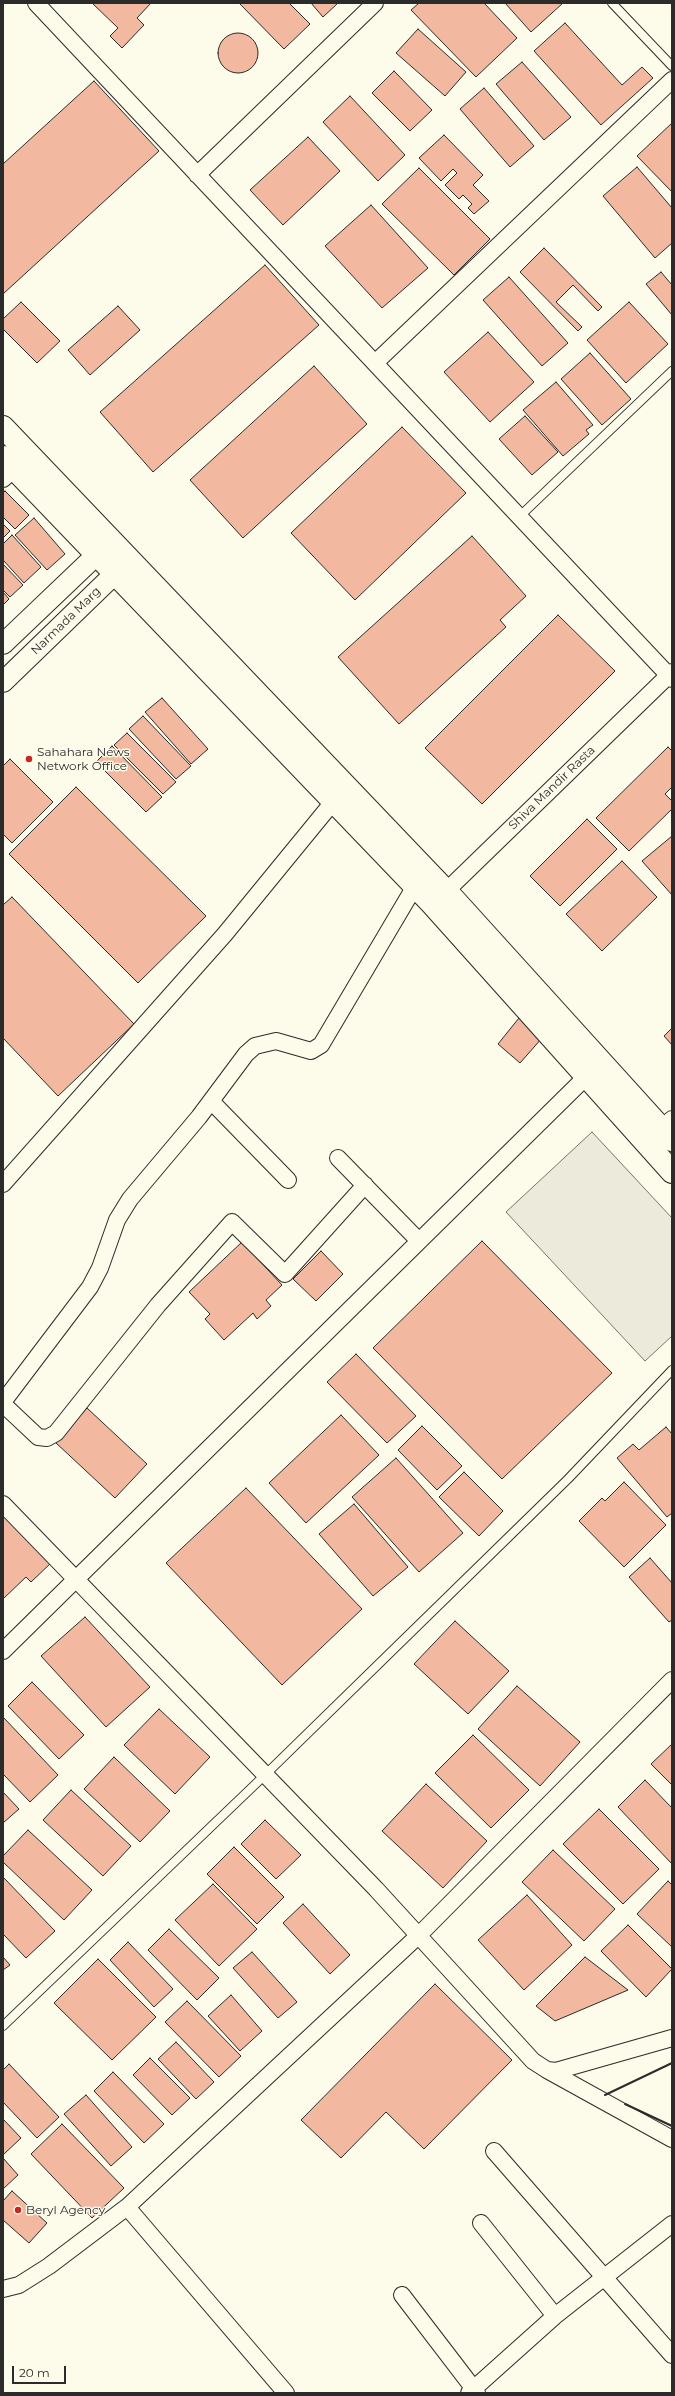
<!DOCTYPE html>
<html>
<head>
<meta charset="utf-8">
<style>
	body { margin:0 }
	#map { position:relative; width:675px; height:2396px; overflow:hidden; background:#fdfbea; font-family:Montserrat,sans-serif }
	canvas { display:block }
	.frame { position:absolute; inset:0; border:4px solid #2b2b2b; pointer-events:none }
	.scale { position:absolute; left:12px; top:2366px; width:54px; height:18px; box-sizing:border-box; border:2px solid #2b2b2b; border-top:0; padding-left:5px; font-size:12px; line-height:14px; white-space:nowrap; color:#2b2b2b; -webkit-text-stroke:3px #fdfbea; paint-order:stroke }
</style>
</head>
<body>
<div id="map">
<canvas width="675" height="2396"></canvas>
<div class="frame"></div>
<div class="scale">20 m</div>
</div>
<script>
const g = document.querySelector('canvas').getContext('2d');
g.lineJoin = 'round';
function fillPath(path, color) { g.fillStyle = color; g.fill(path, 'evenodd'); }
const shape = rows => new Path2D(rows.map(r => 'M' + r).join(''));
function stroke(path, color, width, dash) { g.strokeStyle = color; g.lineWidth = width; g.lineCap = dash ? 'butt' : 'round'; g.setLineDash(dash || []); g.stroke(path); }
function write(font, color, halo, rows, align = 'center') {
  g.font = font + ' Montserrat,sans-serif'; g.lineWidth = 3; g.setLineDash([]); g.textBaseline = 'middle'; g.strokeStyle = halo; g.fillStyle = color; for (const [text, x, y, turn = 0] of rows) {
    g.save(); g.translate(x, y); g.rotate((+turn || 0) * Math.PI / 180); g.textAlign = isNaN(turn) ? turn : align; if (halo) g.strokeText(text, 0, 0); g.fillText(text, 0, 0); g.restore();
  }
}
const parking = shape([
	[592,1132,672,1218,672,1336,645,1361,506,1212,592,1132]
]);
const building = shape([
	[92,3,151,3,137,18,144,25,122,48,110,36,118,28,92,3],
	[239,3,289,3,310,24,284,49,239,3],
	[311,3,338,3,323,17,311,3],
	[419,3,484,3,517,38,476,77,411,10,419,3],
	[505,3,563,3,531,32,505,3],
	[565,23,622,85,642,67,653,78,601,125,534,51,565,23],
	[418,29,466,72,445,96,396,53,418,29],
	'218 53a20 20 0 1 1 40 0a20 20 0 1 1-40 0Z',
	[522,62,571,117,544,140,496,84,522,62],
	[394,71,432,110,410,131,372,93,394,71],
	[94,81,159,151,3,294,3,164,94,81],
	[484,88,534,146,510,167,460,109,484,88],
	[350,96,405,155,378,181,323,122,350,96],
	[672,123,672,192,637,156,672,123],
	[444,135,483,175,473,185,489,201,474,214,468,208,472,204,463,195,459,199,445,185,457,173,453,169,441,181,419,158,444,135],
	[308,137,340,171,283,225,250,190,308,137],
	[637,167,672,208,672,243,655,258,603,196,637,167],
	[419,168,490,239,454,275,382,204,419,168],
	[371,205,428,268,382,308,325,246,371,205],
	[544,248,602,307,598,311,573,285,556,302,582,327,578,331,520,272,544,248],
	[265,265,319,325,153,472,100,412,265,265],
	[661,272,672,285,672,315,646,284,661,272],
	[509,277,568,343,542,366,483,300,509,277],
	[21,302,60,341,37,363,3,329,3,319,21,302],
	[629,302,668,344,626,383,587,340,629,302],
	[118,306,140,330,90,375,68,350,118,306],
	[488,332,534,382,490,422,444,372,488,332],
	[590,353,631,399,602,425,561,379,590,353],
	[314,366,367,424,243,538,190,480,314,366],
	[556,382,593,425,586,430,589,434,563,456,523,410,556,382],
	[525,416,558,452,532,475,499,439,525,416],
	[402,427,466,493,355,600,291,533,402,427],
	[5,491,29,515,15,529,3,517,3,493,5,491],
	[34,518,65,554,47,570,15,535,34,518],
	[3,524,10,531,3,538,3,524],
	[12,535,41,567,24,583,3,560,3,544,12,535],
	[472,536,526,596,500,620,506,627,399,724,338,657,472,536],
	[3,564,23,585,10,597,3,590,3,564],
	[3,592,9,599,3,605,3,592],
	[558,615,615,671,482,804,425,748,558,615],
	[162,698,208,749,191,764,145,712,162,698],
	[143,716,191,766,176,779,129,729,143,716],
	[127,733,176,782,163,794,114,745,127,733],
	[112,746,162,797,146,812,96,762,112,746],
	[668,747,672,751,672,787,665,794,672,801,672,809,629,851,596,818,668,747],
	[10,759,53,802,12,843,3,834,3,766,10,759],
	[76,787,206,916,138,983,9,854,76,787],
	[587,819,617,849,560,906,530,876,587,819],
	[672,836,672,895,642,861,672,836],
	[622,861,657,897,602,951,566,914,622,861],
	[12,897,134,1024,58,1096,3,1038,3,905,12,897],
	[519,1018,542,1038,520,1063,498,1044,519,1018],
	[672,1028,672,1045,664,1036,672,1028],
	[482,1241,612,1373,502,1479,373,1348,482,1241],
	[242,1242,282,1285,266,1300,271,1306,257,1319,253,1313,224,1340,205,1319,210,1314,189,1292,242,1242],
	[321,1251,343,1274,316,1301,293,1279,321,1251],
	[356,1354,416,1416,387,1443,327,1382,356,1354],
	[87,1408,147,1464,115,1498,55,1442,87,1408],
	[341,1415,379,1455,306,1523,269,1483,341,1415],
	[422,1426,462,1466,437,1490,398,1450,422,1426],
	[666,1427,672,1434,672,1513,667,1517,617,1458,633,1444,639,1450,666,1427],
	[396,1458,463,1533,419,1572,352,1497,396,1458],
	[464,1472,503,1511,479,1536,439,1497,464,1472],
	[624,1482,666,1525,624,1567,579,1521,602,1498,605,1501,624,1482],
	[246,1488,362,1609,282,1685,166,1563,246,1488],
	[354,1504,408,1567,373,1596,319,1534,354,1504],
	[3,1510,52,1562,31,1582,26,1577,3,1599,3,1510],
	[650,1558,672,1583,672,1620,669,1622,629,1577,650,1558],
	[85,1617,150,1687,106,1727,41,1656,85,1617],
	[455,1621,509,1671,468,1714,414,1664,455,1621],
	[32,1682,84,1735,59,1759,8,1706,32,1682],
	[517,1686,580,1742,540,1786,478,1729,517,1686],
	[159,1709,210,1757,175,1794,124,1745,159,1709],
	[3,1717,58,1775,30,1802,3,1774,3,1717],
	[473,1735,529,1790,491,1828,435,1773,473,1735],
	[672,1744,672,1785,651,1764,672,1744],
	[114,1757,170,1811,140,1842,84,1789,114,1757],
	[645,1780,672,1808,672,1864,618,1807,645,1780],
	[426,1784,487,1841,443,1888,382,1831,426,1784],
	[71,1790,131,1846,103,1876,43,1820,71,1790],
	[3,1792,19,1809,3,1823,3,1792],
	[599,1809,659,1869,623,1904,563,1844,599,1809],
	[265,1820,301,1855,276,1879,241,1844,265,1820],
	[28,1830,92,1890,64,1920,3,1862,3,1856,28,1830],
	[234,1847,284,1897,257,1924,207,1874,234,1847],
	[553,1850,615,1909,584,1941,522,1882,553,1850],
	[3,1877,55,1931,26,1958,3,1934,3,1877],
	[668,1881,672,1885,672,1947,637,1914,668,1881],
	[213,1884,257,1929,219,1966,175,1920,213,1884],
	[527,1895,572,1945,524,1990,478,1940,527,1895],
	[303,1904,350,1955,330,1974,283,1923,303,1904],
	[628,1925,672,1969,646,1997,601,1951,628,1925],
	[169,1929,219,1978,197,2000,148,1950,169,1929],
	[128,1942,173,1989,154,2007,110,1960,128,1942],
	[252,1952,297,2002,278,2018,233,1968,252,1952],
	[3,1957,10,1965,3,1970,3,1957],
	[585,1957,628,1990,555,2021,536,2006,585,1957],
	[98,1959,156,2017,112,2060,54,2003,98,1959],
	[435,1984,512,2060,424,2149,386,2112,341,2158,301,2120,435,1984],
	[231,1995,262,2031,240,2051,208,2016,231,1995],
	[187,2001,241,2056,219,2077,165,2022,187,2001],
	[176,2042,214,2082,196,2099,158,2059,176,2042],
	[150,2058,190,2098,172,2115,133,2075,150,2058],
	[9,2064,59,2117,37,2138,3,2102,3,2070,9,2064],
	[113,2072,164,2124,144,2143,94,2091,113,2072],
	[86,2095,132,2147,111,2166,64,2114,86,2095],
	[3,2119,21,2138,3,2155,3,2119],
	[62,2124,124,2188,92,2218,31,2154,62,2124],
	[3,2158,18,2175,3,2189,3,2158],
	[12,2191,47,2223,29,2243,3,2220,3,2201,12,2191]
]);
const service = shape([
	[612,3,672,66],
	[519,517,672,371],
	[3,2026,266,1774,568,1479,672,1370]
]);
const minor = shape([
	[36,3,672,679],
	[197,175,375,3],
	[375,363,672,80],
	[3,479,14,469],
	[439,898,672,672],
	[211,1101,288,1180],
	[662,1129,672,1119],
	[338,1158,419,1241],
	[3,1184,225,934,333,802],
	[3,1402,90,1287,100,1268,117,1220,130,1199,199,1117,246,1054,255,1046,276,1041,311,1051,321,1045,415,886],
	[3,1404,38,1437,47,1438,56,1433,158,1305,232,1222,285,1274,365,1185],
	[3,1504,376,1889,533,2061,547,2070,556,2071,672,2038],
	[3,1651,593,1070],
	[547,2070,672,2139],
	[494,2151,672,2355],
	[127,2207,286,2393],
	[481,2223,555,2316],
	[3,2289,19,2285,49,2266,127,2207,418,1936,672,1680],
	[402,2295,477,2393],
	[469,2393,555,2316,672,2224]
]);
const tertiary = shape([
	[3,644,109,543],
	[3,682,126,563]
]);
const secondary = shape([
	[3,427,450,895,672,1140],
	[3,457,432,904,672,1172]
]);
const wall = shape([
	[605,2095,672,2063],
	[625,2104,672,2126]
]);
const markers = [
	[29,759,4,"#c62828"],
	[18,2210,4,"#c62828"]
];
const streetNames = [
	["Narmada Marg",66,621,-44],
	["Shiva Mandir Rasta",552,788,-44]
];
const poiNames = [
	["Sahahara News",37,752],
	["Network Office",37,766],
	["Beryl Agency",26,2210]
];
fillPath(parking, '#eceadb');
stroke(parking, '#74746e', 1);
fillPath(building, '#f2b8a0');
stroke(building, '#2b2b2b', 1);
stroke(service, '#2b2b2b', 10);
stroke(minor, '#2b2b2b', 18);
stroke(tertiary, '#2b2b2b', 22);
stroke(secondary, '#2b2b2b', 24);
stroke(service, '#fdfbea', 8);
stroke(minor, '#fdfbea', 16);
stroke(tertiary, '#fdfbea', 20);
stroke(secondary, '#fdfbea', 22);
stroke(wall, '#2b2b2b', 2);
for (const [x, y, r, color] of markers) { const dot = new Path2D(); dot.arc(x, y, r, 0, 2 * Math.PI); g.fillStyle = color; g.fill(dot); stroke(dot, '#fdfbea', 1.5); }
write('12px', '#2b2b2b', '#fdfbea', streetNames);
write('12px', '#2b2b2b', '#fdfbea', poiNames, 'left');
</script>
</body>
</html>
